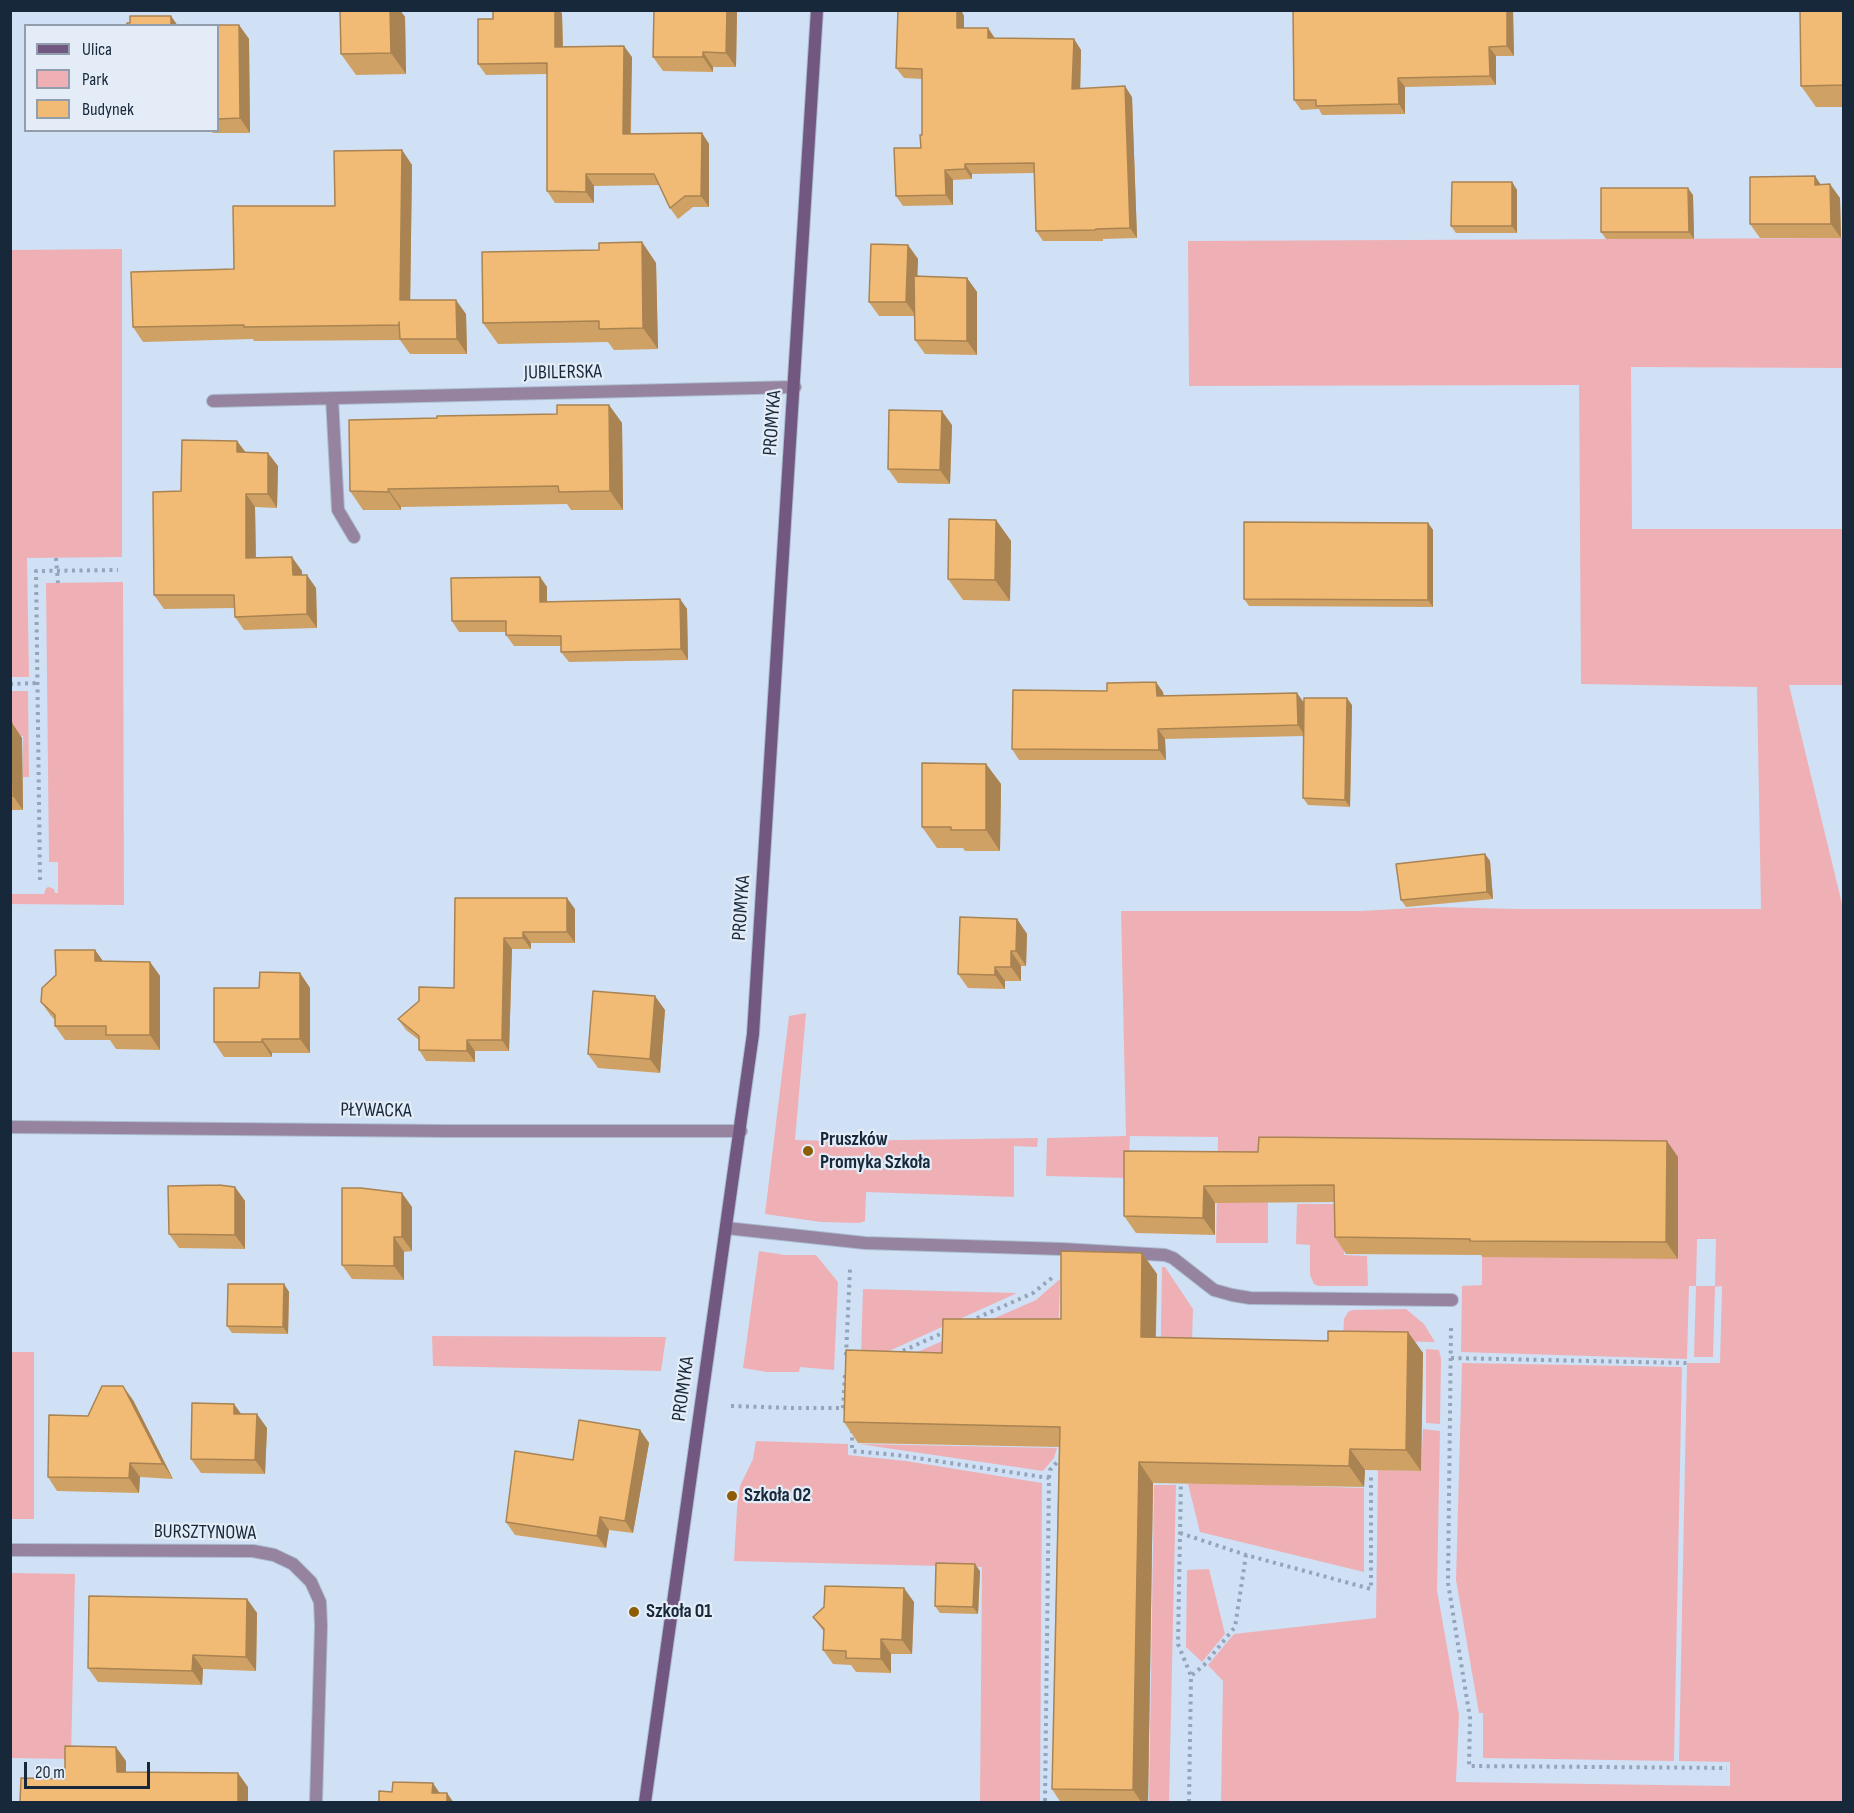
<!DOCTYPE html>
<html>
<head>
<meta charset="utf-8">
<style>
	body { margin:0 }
	#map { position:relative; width:1854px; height:1813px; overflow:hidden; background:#d0e1f5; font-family:"Sofia Sans Condensed",sans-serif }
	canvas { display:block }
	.frame { position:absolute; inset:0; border:12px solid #18283b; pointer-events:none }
	.legend { position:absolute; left:24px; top:24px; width:195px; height:108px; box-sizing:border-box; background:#e4edf7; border:2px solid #929eac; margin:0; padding:8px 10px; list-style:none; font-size:18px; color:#18283b }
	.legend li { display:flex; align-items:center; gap:12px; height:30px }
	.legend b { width:30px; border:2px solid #929eac }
	.scale { position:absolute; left:24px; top:1762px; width:126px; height:27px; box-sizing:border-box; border:3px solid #18283b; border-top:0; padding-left:8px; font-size:18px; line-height:21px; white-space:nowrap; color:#18283b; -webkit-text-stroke:4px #e4edf7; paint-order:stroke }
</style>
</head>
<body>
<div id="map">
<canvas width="1854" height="1813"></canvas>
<div class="frame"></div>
<ul class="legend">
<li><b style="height:8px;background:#725781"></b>Ulica</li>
<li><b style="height:16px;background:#eeb0b5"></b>Park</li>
<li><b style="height:16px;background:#f1bb75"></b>Budynek</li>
</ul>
<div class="scale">20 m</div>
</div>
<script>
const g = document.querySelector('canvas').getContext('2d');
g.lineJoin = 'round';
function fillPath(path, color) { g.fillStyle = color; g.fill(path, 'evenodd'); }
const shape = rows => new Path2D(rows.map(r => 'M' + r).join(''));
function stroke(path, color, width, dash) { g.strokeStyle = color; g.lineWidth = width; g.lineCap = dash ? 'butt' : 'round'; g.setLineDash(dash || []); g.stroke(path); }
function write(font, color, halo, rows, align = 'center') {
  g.font = font + ' "Sofia Sans Condensed",sans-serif'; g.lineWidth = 4.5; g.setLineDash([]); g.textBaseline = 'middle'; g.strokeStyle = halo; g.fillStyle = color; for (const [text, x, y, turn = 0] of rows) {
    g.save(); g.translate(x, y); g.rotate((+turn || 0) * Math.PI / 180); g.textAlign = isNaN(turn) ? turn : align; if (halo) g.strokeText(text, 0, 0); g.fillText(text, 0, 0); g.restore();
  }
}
const green = shape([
	[1843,238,1843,368,1631,367,1632,529,1843,529,1843,685,1789,685,1843,908,1843,1802,1221,1802,1223,1681,1208,1665,1234,1634,1376,1618,1378,1470,1421,1471,1423,1429,1440,1431,1437,1590,1459,1715,1456,1782,1730,1786,1730,1762,1679,1761,1687,1363,1720,1363,1722,1286,1715,1287,1713,1357,1694,1357,1696,1286,1689,1286,1687,1359,1461,1352,1462,1286,1482,1285,1482,1209,1268,1152,1268,1243,1216,1243,1218,1137,1130,1136,1128,1178,1046,1176,1047,1138,1126,1136,1121,911,1361,911,1433,907,1520,909,1761,909,1757,687,1581,684,1579,385,1189,386,1188,241],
	[1697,1239,1716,1239,1715,1286,1696,1286],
	[122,249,122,557,27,558,29,677,11,677,11,250],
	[123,582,124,905,11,904,11,894,44,894,46,888,49,887,54,889,55,893,58,893,58,862,49,862,46,583],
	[10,691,28,691,29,777,23,777,23,736,11,736],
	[806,1013,795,1140,833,1141,1038,1138,1037,1147,1014,1146,1014,1197,866,1192,865,1221,859,1223,821,1222,765,1214,789,1016],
	[1297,1204,1345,1204,1344,1255,1367,1256,1368,1286,1319,1286,1314,1284,1310,1275,1310,1245,1296,1244],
	[759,1251,785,1255,816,1255,838,1282,834,1370,800,1367,799,1372,767,1372,743,1368],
	[1162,1267,1165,1267,1193,1309,1192,1339,1343,1340,1344,1319,1348,1312,1352,1310,1406,1309,1424,1324,1435,1342,1346,1340,1160,1385],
	[1060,1279,1057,1374,957,1374,881,1368,1036,1300],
	[863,1289,1017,1293,878,1356,861,1355],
	[432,1336,666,1337,661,1371,433,1366],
	[1426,1349,1439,1350,1441,1359,1440,1424,1426,1423],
	[11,1352,34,1352,34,1519,11,1519],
	[1462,1363,1682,1367,1674,1761,1483,1758,1483,1713,1479,1713,1456,1580],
	[756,1441,848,1444,848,1455,906,1461,1042,1483,1040,1802,980,1802,982,1567,734,1561,737,1509,740,1486,753,1459],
	[859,1444,1057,1448,1054,1458,1043,1471],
	[1207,1483,1364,1488,1364,1572,1200,1532,1188,1484],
	[1154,1485,1176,1485,1169,1802,1149,1802],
	[1209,1569,1225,1634,1202,1662,1186,1647,1187,1570],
	[11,1573,75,1574,71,1759,11,1758]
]);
const path = shape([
	[56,558,58,583],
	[10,684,38,683],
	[40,880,36,571,118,570],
	[970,1321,1033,1293,1053,1277],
	[1451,1328,1448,1583,1470,1718,1469,1766,1727,1768],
	[896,1354,947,1331],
	[846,1355,850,1269],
	[1451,1358,1687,1363],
	[731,1406,793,1408,844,1408],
	[843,1408,845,1374],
	[852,1430,852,1451,897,1455,1049,1478,1045,1802],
	[1049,1478,1050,1470,1058,1461,1061,1461],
	[1181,1479,1178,1644,1191,1676],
	[1180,1533,1246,1555,1371,1589,1371,1474],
	[1189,1802,1191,1676,1204,1665,1235,1627,1246,1555]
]);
const lane = shape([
	[726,1228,865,1243,1062,1249,1165,1255,1173,1258,1214,1290,1232,1295,1250,1298,1452,1300]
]);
const street = shape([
	[332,398,338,510,354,537],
	[213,401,795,387],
	[10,1127,447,1131,741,1131],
	[10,1550,253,1551,274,1555,293,1564,311,1582,320,1602,321,1626,316,1802]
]);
const secondary = shape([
	[645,1802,753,1034,817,10]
]);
const wall = shape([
	[340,10,400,10,405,17,406,74,356,75,341,54],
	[493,10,560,10,562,14,563,47,632,57,631,134,702,133,709,144,709,207,693,207,678,219,670,208,659,185,594,186,594,203,555,203,547,191,547,74,486,75,478,64,493,19],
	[737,10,736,67,713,67,713,72,663,71,653,57],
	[898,10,961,10,964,16,964,28,988,28,995,38,1074,39,1081,50,1080,88,1132,97,1137,238,1103,239,1103,241,1043,241,1036,231,1035,173,972,174,972,179,953,180,953,205,903,206,896,196,921,148,922,135,922,79,904,78,896,68],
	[1513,10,1514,56,1496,56,1496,85,1405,87,1405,114,1322,115,1319,109,1301,110,1294,100],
	[1844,10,1844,107,1816,107,1801,86],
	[130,16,171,16,177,25,239,25,249,39,250,133,213,133,211,130,218,130,218,26,127,26,127,23,130,23],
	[402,150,412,165,410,300,466,314,467,354,410,354,400,340,254,341,253,339,143,342,133,327,234,269,335,206],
	[1815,176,1820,184,1840,198,1841,238,1760,238,1750,224],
	[1512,182,1517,190,1517,233,1456,233,1451,226],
	[1693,195,1694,239,1606,239,1601,232],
	[642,242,656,263,658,349,614,350,608,342,498,344,483,323,599,250],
	[908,245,918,259,917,276,967,278,977,292,977,355,925,354,915,340,915,316,879,316,869,302],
	[609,405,622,423,623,510,571,510,567,504,401,507,401,510,363,510,350,491,437,418,557,414],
	[952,425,950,484,898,483,888,469],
	[237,441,245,452,278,466,277,508,255,507,256,558,302,571,302,575,316,588,317,628,244,630,235,617,235,608,164,609,154,595,181,491],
	[996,520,1011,541,1010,601,963,600,948,579],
	[1428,523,1433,530,1433,607,1249,606,1244,599],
	[540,577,547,587,547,602,680,599,687,609,688,660,569,662,561,652,561,646,514,646,506,635,506,632,459,632,452,621],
	[1163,692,1164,696,1297,693,1304,703,1352,705,1350,807,1308,805,1303,798,1304,736,1165,739,1166,760,1019,760,1012,749],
	[10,723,12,723,22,738,23,810,10,810],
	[986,764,1001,784,1000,851,965,851,963,848,937,848,922,827],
	[1485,854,1490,861,1493,899,1406,907,1401,900],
	[455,898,575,909,575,943,531,943,531,949,512,949,509,1051,475,1051,475,1062,426,1061,419,1050,419,1040,406,1030,398,1019,454,988],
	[1017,919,1027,934,1026,966,1021,966,1021,981,1005,981,1005,989,968,988,958,974],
	[95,950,103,961,150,962,160,976,160,1050,116,1049,110,1040,65,1040,55,1026,55,1020,51,1016,41,1002],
	[300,973,310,988,310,1053,272,1053,272,1057,224,1057,214,1042,259,988],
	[665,1010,660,1073,598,1068,588,1054],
	[1124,1151,1678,1157,1678,1259,1482,1257,1481,1255,1346,1254,1335,1237,1335,1202,1215,1203,1215,1235,1136,1233,1124,1216],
	[235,1187,245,1201,245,1249,179,1248,169,1234],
	[412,1207,412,1251,404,1252,404,1280,352,1279,342,1265],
	[1142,1253,1157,1274,1156,1337,1328,1341,1408,1332,1423,1353,1421,1471,1365,1470,1364,1487,1153,1483,1148,1803,1061,1803,1052,1789,1059,1447,858,1443,844,1422,942,1353,1061,1319],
	[284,1284,289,1292,288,1334,232,1333,227,1326],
	[133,1400,173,1479,140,1477,139,1493,57,1491,48,1477,88,1416],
	[234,1404,241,1414,267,1428,265,1474,201,1473,191,1459],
	[640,1430,649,1443,633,1533,609,1530,606,1548,515,1535,506,1522,573,1460],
	[980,1571,978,1614,940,1613,935,1606],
	[247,1599,257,1613,256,1671,203,1669,202,1685,98,1682,88,1668],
	[914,1602,912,1654,891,1654,891,1673,856,1672,851,1665,833,1664,823,1650,824,1632,813,1617]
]);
const shadedWall = shape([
	[390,10,400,10,405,17,406,74,391,53],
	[555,10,560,10,562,14,563,58,555,47],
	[727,10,737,10,736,67,726,53],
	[957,10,961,10,964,16,964,38,957,28],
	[1507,10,1513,10,1514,56,1507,46],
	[171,16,178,26,171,25],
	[239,25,249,39,250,133,240,118],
	[988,28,995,39,988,38],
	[1074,39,1081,50,1080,99,1072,89],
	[624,46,632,57,630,145,623,134],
	[1489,47,1496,56,1496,85,1490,76],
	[703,52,713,67,713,72,703,57],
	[1398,78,1405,87,1405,114,1399,104],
	[1125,86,1132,97,1137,238,1130,228],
	[702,133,709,144,709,207,701,196],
	[402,150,412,165,410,315,400,300],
	[965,164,972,174,972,179,965,169],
	[945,170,953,180,953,205,946,195],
	[586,174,594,186,594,203,586,192],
	[1815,176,1825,191,1815,185],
	[1512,182,1517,190,1517,233,1512,226],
	[1830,184,1840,198,1841,238,1831,224],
	[1688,188,1693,195,1694,239,1689,232],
	[642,242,656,263,658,349,643,328],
	[908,245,918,259,916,316,906,302],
	[967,278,977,292,977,355,967,341],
	[456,300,466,314,467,354,457,339],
	[609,405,622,423,623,510,610,491],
	[942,411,952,425,950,484,940,470],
	[237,441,247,454,237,452],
	[268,453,278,466,277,508,268,494],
	[388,489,401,507,401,510,389,492],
	[246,494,255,507,256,572,246,558],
	[996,520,1011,541,1010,601,995,580],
	[1428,523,1433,530,1433,607,1428,600],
	[292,557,302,571,302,588,293,575],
	[307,575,316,588,317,628,307,614],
	[540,577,547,587,547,612,540,602],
	[680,599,687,609,688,660,681,649],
	[1156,682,1163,692,1164,706,1157,696],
	[1297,693,1304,703,1305,736,1298,725],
	[1347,698,1352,705,1350,807,1345,800],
	[12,723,22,738,23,810,13,796],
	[1158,729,1165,739,1166,760,1159,750],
	[986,764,1001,784,1000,851,986,830],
	[1485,854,1490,861,1493,899,1487,892],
	[567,898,575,909,575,943,567,932],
	[1017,919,1027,934,1026,966,1016,951],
	[523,932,531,943,531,949,523,938],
	[504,938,512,949,509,1051,502,1040],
	[95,950,105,964,95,961],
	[1011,951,1021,966,1021,981,1011,967],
	[150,962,160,976,160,1050,150,1035],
	[995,967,1005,981,1005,989,995,975],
	[300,973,310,988,310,1053,300,1039],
	[655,996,665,1010,660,1073,650,1059],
	[262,1039,272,1053,272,1057,262,1042],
	[467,1040,475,1051,475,1062,467,1051],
	[1667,1141,1678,1157,1678,1259,1666,1242],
	[1204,1186,1215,1203,1215,1235,1203,1218],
	[235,1187,245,1201,245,1249,235,1235],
	[402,1193,412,1207,412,1251,402,1237],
	[394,1237,404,1252,404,1280,394,1266],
	[1142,1253,1157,1274,1155,1358,1141,1337],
	[284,1284,289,1292,288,1334,283,1327],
	[1408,1332,1423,1353,1421,1471,1406,1450],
	[123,1386,133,1400,173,1479,163,1464],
	[234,1404,244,1418,234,1414],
	[257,1414,267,1428,265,1474,255,1460],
	[640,1430,649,1443,633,1533,625,1521],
	[1350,1449,1365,1470,1364,1487,1349,1466],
	[1139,1462,1153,1483,1148,1803,1142,1803,1133,1790],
	[130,1463,140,1477,139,1493,129,1478],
	[600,1517,609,1530,606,1548,597,1536],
	[975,1564,980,1571,978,1614,973,1607],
	[904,1588,914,1602,912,1654,902,1640],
	[247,1599,257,1613,256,1671,246,1657],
	[881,1639,891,1654,891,1673,881,1659],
	[193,1655,203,1669,202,1685,192,1671],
	[116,1747,126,1761,126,1786,117,1772],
	[238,1773,248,1787,248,1803,238,1803],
	[433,1783,443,1798,432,1793],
	[447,1793,454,1803,447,1803]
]);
const building = shape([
	[340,10,390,10,391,53,341,54,340,10],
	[493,10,555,10,555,47,624,46,623,134,702,133,701,196,685,196,670,208,654,174,586,174,586,192,547,191,547,63,478,64,478,19,493,19,493,10],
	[654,10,727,10,726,53,703,52,703,57,653,57,654,10],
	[898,10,957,10,957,28,988,28,988,38,1074,39,1072,89,1125,86,1130,228,1096,229,1095,230,1036,231,1034,163,965,164,965,169,945,170,946,195,896,196,894,148,921,148,920,135,922,135,922,69,896,68,898,10],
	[1293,10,1507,10,1507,46,1489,47,1490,76,1398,78,1399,104,1316,106,1316,100,1294,100,1293,10],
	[1800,10,1844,10,1844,85,1801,86,1800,10],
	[130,16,171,16,171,25,239,25,240,118,218,119,218,26,127,26,127,23,130,23,130,16],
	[402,150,400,300,456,300,457,339,400,339,399,322,399,325,244,327,244,325,133,327,131,272,234,269,233,206,335,206,334,151,402,150],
	[1815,176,1815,185,1830,184,1831,224,1750,224,1750,177,1815,176],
	[1452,182,1512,182,1512,226,1451,226,1452,182],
	[1601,188,1688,188,1689,232,1601,232,1601,188],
	[642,242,643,328,599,329,599,321,483,323,482,252,599,250,599,243,642,242],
	[871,244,908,245,906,302,869,302,871,244],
	[914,276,967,278,967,341,915,340,914,276],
	[557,405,609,405,610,491,559,492,558,486,388,489,389,492,350,491,349,420,437,418,437,416,557,414,557,405],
	[889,410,942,411,940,470,888,469,889,410],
	[182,440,237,441,237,452,268,453,268,494,246,494,246,558,292,557,293,575,307,575,307,614,235,617,234,595,154,595,153,492,181,491,182,440],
	[949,519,996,520,995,580,948,579,949,519],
	[1244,522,1428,523,1428,600,1244,599,1244,522],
	[540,577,540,602,680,599,681,649,561,652,561,636,506,635,506,621,452,621,451,578,540,577],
	[1156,682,1157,696,1297,693,1298,725,1158,729,1159,750,1012,749,1013,690,1107,691,1107,683,1156,682],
	[1304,698,1347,698,1345,800,1303,798,1304,698],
	[10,723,12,723,13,796,10,796,10,723],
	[922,763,986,764,986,830,951,830,951,827,922,827,922,763],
	[1485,854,1487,892,1401,900,1396,864,1485,854],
	[455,898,567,898,567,932,523,932,523,938,504,938,502,1040,467,1040,467,1051,419,1050,419,1036,398,1019,419,1001,419,987,454,988,455,898],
	[960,917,1017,919,1016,951,1011,951,1011,967,995,967,995,975,958,974,960,917],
	[55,950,95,950,95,961,150,962,150,1035,106,1035,106,1026,55,1026,55,1015,41,1002,42,988,56,975,55,950],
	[260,972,300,973,300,1039,262,1039,262,1042,214,1042,214,988,259,988,260,972],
	[593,991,655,996,650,1059,588,1054,593,991],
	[1259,1137,1667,1141,1666,1242,1470,1241,1470,1239,1335,1237,1334,1185,1204,1186,1203,1218,1124,1216,1124,1151,1258,1152,1259,1137],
	[219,1185,235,1187,235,1235,169,1234,168,1186,219,1185],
	[342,1188,361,1188,402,1193,402,1237,394,1237,394,1266,342,1265,342,1188],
	[1061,1251,1142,1253,1141,1337,1328,1341,1328,1331,1408,1332,1406,1450,1350,1449,1349,1466,1139,1462,1133,1790,1052,1789,1060,1427,844,1422,846,1350,942,1353,943,1319,1061,1319,1061,1251],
	[228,1284,284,1284,283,1327,227,1326,228,1284],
	[102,1386,123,1386,163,1464,130,1463,129,1478,48,1477,49,1415,88,1416,102,1386],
	[192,1403,234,1404,234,1414,257,1414,255,1460,191,1459,192,1403],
	[579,1420,640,1430,625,1521,600,1517,597,1536,506,1522,515,1451,573,1460,579,1420],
	[936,1563,975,1564,973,1607,935,1606,936,1563],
	[825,1586,904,1588,902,1640,881,1639,881,1659,846,1658,846,1651,823,1650,824,1629,813,1617,824,1607,825,1586],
	[89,1596,247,1599,246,1657,193,1655,192,1671,88,1668,89,1596],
	[65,1746,116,1747,117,1772,238,1773,238,1803,20,1803,21,1778,65,1779,65,1746],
	[393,1782,433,1783,432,1793,447,1793,447,1803,379,1803,379,1791,392,1792,393,1782]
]);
const markers = [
	[808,1151,6,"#8d5d06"],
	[732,1496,6,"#8d5d06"],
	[634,1612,6,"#8d5d06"]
];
const streetNames = [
	["JUBILERSKA",563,373,-1],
	["PROMYKA",773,423,-86],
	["PROMYKA",742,908,-86],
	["PŁYWACKA",376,1111,1],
	["PROMYKA",684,1389,-82],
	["BURSZTYNOWA",205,1533,1]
];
const poiNames = [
	["Pruszków",820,1140],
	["Promyka Szkoła",820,1163],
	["Szkoła 02",744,1496],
	["Szkoła 01",646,1612]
];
fillPath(green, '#eeb0b5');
stroke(lane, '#abbcd0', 14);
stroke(street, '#abbcd0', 14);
stroke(secondary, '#abbcd0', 14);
stroke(path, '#94a5b9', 4, [3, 4.5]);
stroke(lane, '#9683a0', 12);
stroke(street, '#9683a0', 12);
stroke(secondary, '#725781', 12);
fillPath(wall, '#cfa165');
fillPath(shadedWall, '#a98352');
fillPath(building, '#f1bb75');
stroke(building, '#a98352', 1.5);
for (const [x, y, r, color] of markers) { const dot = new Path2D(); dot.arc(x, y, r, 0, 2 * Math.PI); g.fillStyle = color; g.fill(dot); stroke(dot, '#e4edf7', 2); }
write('20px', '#18283b', '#e4edf7', streetNames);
write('bold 20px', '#18283b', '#e4edf7', poiNames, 'left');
</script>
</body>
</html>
